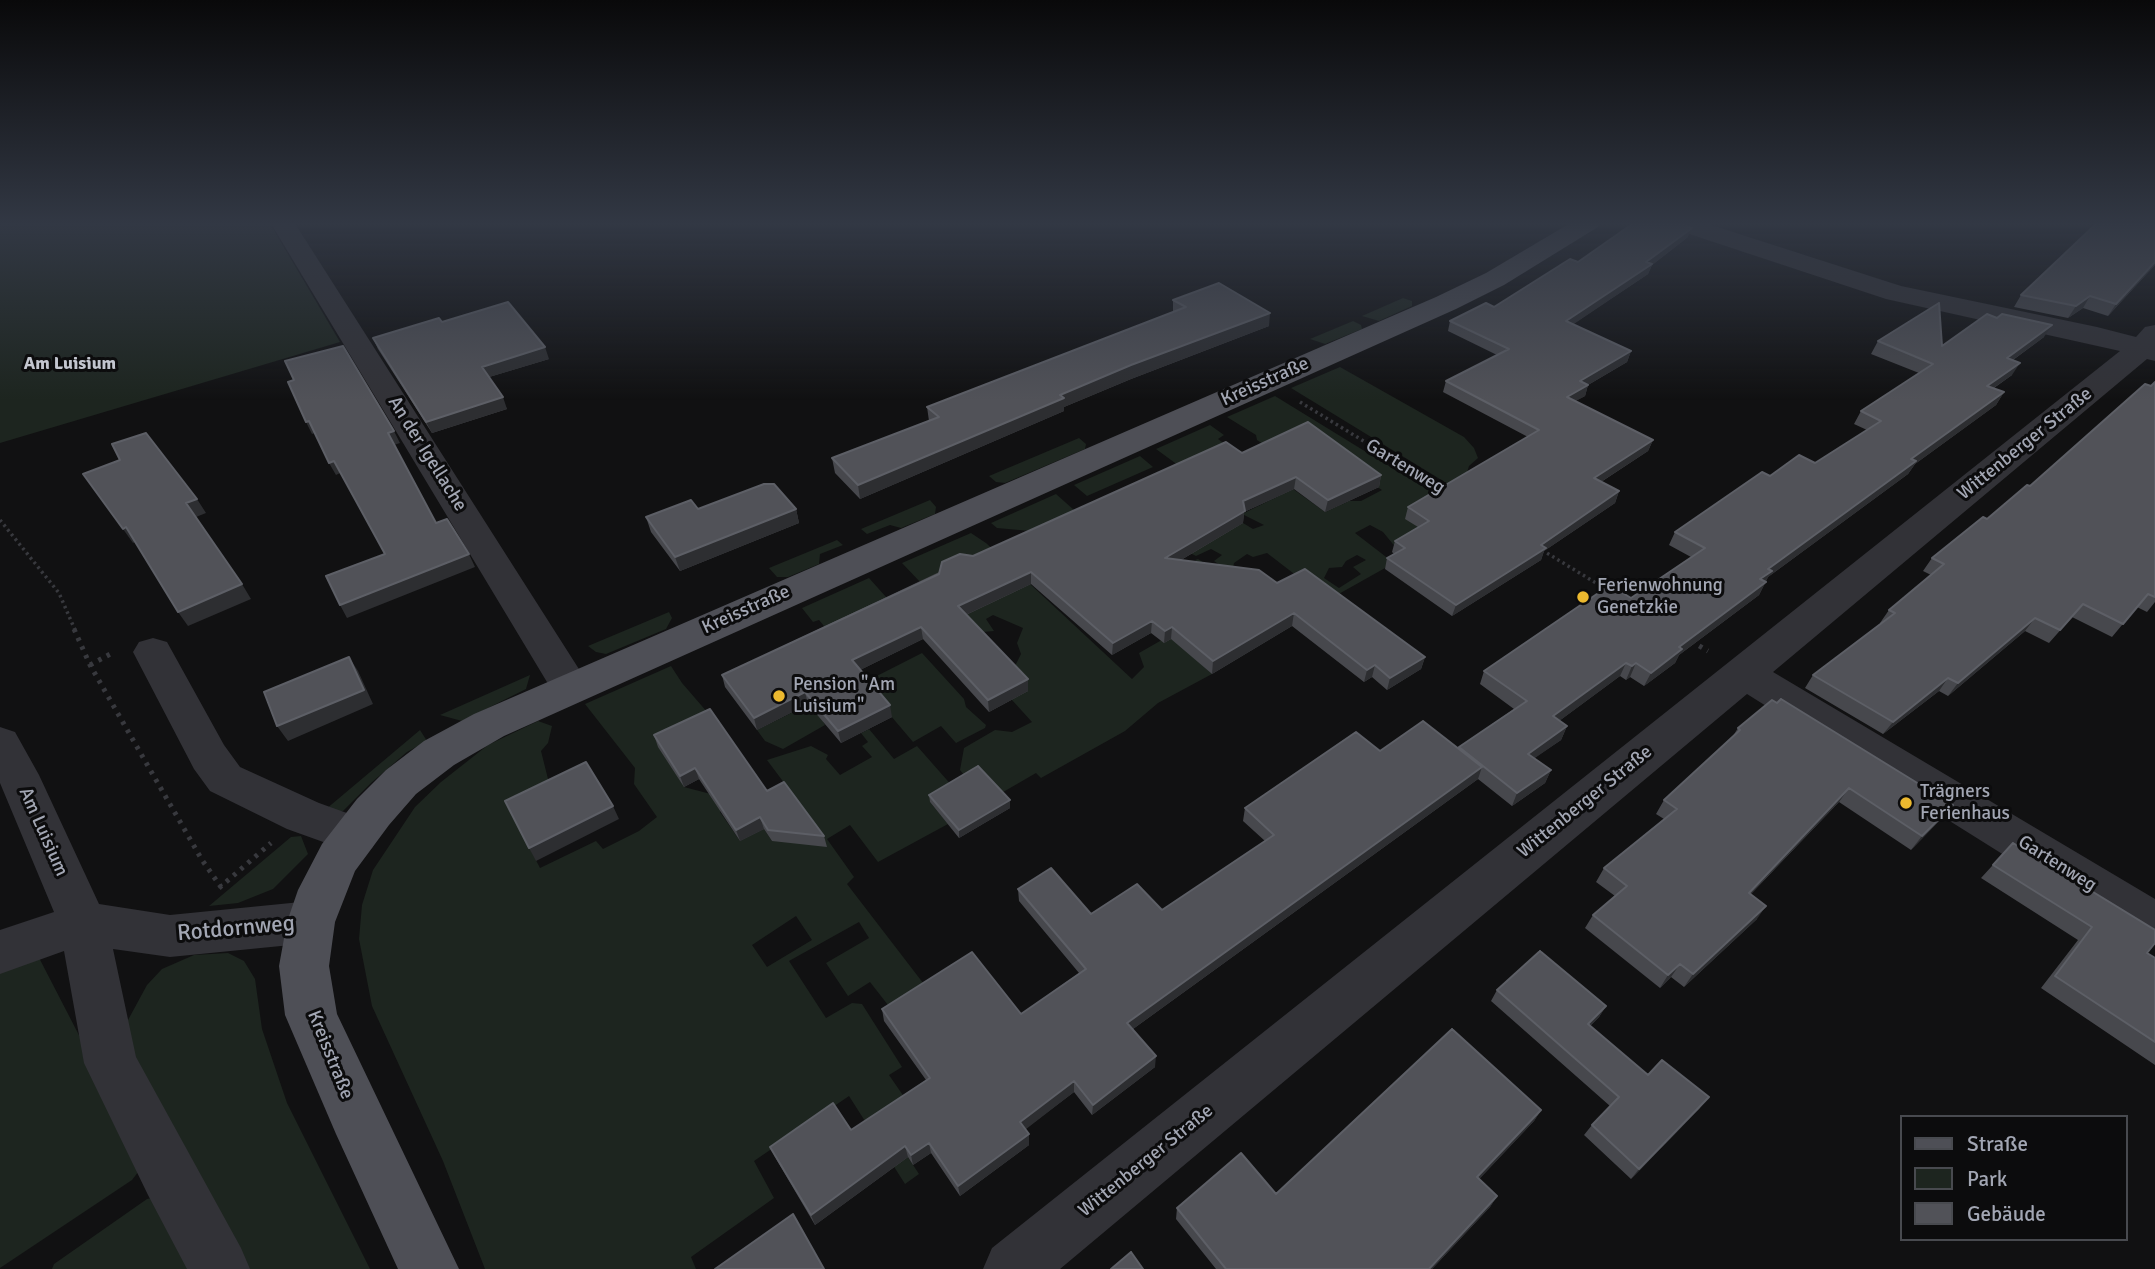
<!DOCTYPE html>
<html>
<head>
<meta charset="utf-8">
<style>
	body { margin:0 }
	#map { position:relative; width:2155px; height:1269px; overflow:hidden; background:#111112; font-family:Signika,sans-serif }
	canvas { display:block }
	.legend { position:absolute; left:1900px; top:1115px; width:228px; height:126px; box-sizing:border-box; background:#0c0c0d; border:2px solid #484a4f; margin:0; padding:9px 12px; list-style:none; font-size:21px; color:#a2a6b3 }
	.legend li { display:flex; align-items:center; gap:14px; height:35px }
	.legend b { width:35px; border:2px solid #484a4f }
</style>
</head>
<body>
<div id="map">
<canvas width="2155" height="1269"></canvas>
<ul class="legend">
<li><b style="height:9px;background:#4e4f56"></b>Straße</li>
<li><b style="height:19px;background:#1d251f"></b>Park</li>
<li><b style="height:19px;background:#515258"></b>Gebäude</li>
</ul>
</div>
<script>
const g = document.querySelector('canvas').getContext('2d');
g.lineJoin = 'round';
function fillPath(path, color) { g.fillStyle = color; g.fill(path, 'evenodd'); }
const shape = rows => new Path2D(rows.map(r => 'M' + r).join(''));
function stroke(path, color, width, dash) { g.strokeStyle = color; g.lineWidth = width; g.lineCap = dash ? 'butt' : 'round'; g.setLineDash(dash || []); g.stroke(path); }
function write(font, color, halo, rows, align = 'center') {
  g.font = font + ' Signika,sans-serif'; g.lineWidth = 6; g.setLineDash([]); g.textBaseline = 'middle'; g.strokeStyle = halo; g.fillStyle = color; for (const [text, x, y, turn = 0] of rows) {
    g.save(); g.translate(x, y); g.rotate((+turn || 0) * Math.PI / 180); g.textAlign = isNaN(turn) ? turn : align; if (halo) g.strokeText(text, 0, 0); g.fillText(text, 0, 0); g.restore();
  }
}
const green = shape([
	[0,222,269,222,340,342,0,443],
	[1403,298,1412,301,1412,306,1379,321,1362,316],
	[1353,321,1361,325,1362,329,1325,344,1310,339],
	[1340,367,1464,437,1474,448,1478,458,1469,466,1466,476,1497,514,1291,388],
	[1275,396,1472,517,1397,549,1383,532,1370,525,1355,533,1394,563,1328,600,1267,553,1253,557,1247,554,1234,563,1232,573,1214,561,1222,555,1211,549,1196,556,1186,551,1243,523,1253,529,1264,525,1242,514,1293,489,1325,512,1349,501,1361,501,1382,490,1365,479,1272,450,1257,440,1256,435,1227,417],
	[1357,555,1366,560,1353,567,1361,574,1339,588,1324,578,1329,568,1342,567,1346,561],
	[1210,425,1224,435,1218,439,1233,450,1186,471,1156,449],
	[1079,438,1086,444,1085,449,1005,483,996,482,989,476],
	[1140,456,1153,467,1087,496,1074,485],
	[1056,494,1083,518,1030,531,997,528,991,523],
	[930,500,936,507,935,514,901,528,890,525,867,534,861,529],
	[971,533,986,543,1132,679,1144,667,1139,653,1160,641,1220,580,1195,560,1198,559,1230,580,1193,657,1212,674,1158,703,1125,731,1041,778,1036,773,998,795,968,780,960,770,964,748,995,730,1012,732,1032,722,1012,700,1011,674,1021,654,1017,643,1023,628,993,615,986,619,994,631,983,632,962,617,1010,593,921,583,902,563],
	[837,540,843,545,820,554,819,564,788,577,777,577,769,568],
	[869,578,895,607,828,631,819,620,813,622,802,608],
	[669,612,672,618,666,629,606,654,596,652,588,646],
	[922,653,964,699,966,707,986,725,985,728,956,743,941,726,913,742,863,683],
	[671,666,682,683,714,720,684,787,726,798,720,812,740,841,764,829,772,841,820,831,767,760,811,746,828,755,826,759,840,775,872,757,862,746,868,742,861,733,869,729,894,759,917,746,954,788,930,802,948,824,878,862,850,825,827,839,854,877,847,884,930,992,895,1014,870,982,848,996,826,963,869,938,859,922,789,961,826,1018,852,1003,862,1004,902,1067,889,1075,909,1104,884,1121,919,1174,905,1184,849,1096,754,1161,774,1198,691,1257,696,1269,485,1269,443,1161,372,1006,359,939,362,905,373,870,415,807,441,782,488,745,538,721,552,726,548,743,541,751,552,795,512,814,540,868,596,841,603,849,639,831,657,817,634,784,635,768,585,704],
	[796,916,812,940,767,967,752,945],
	[530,675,526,689,462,721,440,715],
	[813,702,825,725,783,749,765,741,757,730],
	[420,730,427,741,407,752,371,783,343,811,319,815],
	[301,836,308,854,273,889,238,903,209,906,291,837],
	[35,950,145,1163,132,1180,0,1268,0,967],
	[228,953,244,961,255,979,262,1029,287,1103,370,1269,240,1269,127,1055,128,1020,147,985,162,969,194,955],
	[161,1196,195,1269,52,1269,54,1264,147,1199]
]);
const pathFar1 = shape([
	[1300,402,1445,491],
	[0,520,59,593,75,630],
	[1542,550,1609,591]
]);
const path = shape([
	[74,629,90,665,202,860,221,887],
	[1691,641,1708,651],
	[90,665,114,652],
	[219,888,271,843]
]);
const minor = shape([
	[270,222,294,222,584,677,590,687,584,697,570,702,556,697,270,222],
	[1665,222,1702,222,1901,286,2097,327,2136,337,2145,327,2155,325,2155,361,2147,359,1773,672,2155,899,2155,945,2138,939,1747,694,1060,1269,983,1269,992,1248,2120,351,1886,299,1668,227,1665,222],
	[153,638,167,642,224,745,240,767,319,803,372,822,379,835,372,848,356,854,340,848,287,829,210,791,194,769,133,652,139,642,153,638],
	[0,727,15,732,39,775,99,904,170,915,311,901,328,907,335,922,328,937,311,943,170,957,113,949,136,1057,241,1248,250,1269,187,1269,148,1195,84,1063,64,951,0,974,0,930,54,912,0,783,0,727]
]);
const major = shape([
	[1572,222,1601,222,1598,227,1504,285,1456,309,504,736,454,765,416,794,389,825,355,871,335,922,329,966,337,1014,459,1269,398,1269,336,1134,285,1015,279,966,287,922,298,890,322,844,357,799,386,770,424,741,474,714,1436,297,1486,273,1572,222]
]);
const wall = shape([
	[2155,222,2155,265,2108,316,2083,308,2068,318,2014,307,2021,295],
	[1688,237,1652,265,1648,274,1573,324,1631,351,1627,362,1588,385,1585,396,1575,401,1653,440,1648,451,1601,482,1619,491,1615,503,1544,551,1541,560,1452,616,1385,569,1387,558,1394,554,1392,552,1395,541,1418,527,1405,519,1408,507,1528,437,1443,392,1446,381,1497,355,1448,331,1450,321,1494,307,1578,262],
	[1173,300,1269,326,1131,379,1064,407,1064,411,860,499,835,473,832,458,929,421,927,407,1173,312],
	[442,322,549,359,489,377,507,409,432,433,378,349,373,338],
	[2044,337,2013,360,2012,375,1994,388,2004,392,1996,405,1915,464,1908,474,1768,577,1759,595,1679,655,1675,663,1644,686,1630,677,1626,680,1620,676,1559,721,1567,726,1561,740,1534,758,1551,770,1545,783,1512,806,1478,779,1133,1029,1155,1067,1092,1115,1074,1092,1025,1129,1029,1134,1029,1145,960,1196,931,1153,913,1165,908,1157,815,1225,775,1157,770,1147,851,1130,926,1080,884,1021,882,1009,1021,1014,1079,973,1019,901,1018,889,1091,914,1162,910,1265,841,1243,821,1245,808,1380,751,1459,749,1459,747,1514,709,1480,684,1484,671,1631,598,1691,557,1669,545,1675,532,1770,476,1815,463,1867,430,1854,424,1861,411,1919,373,1871,354,1878,341,1942,346],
	[2155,382,2155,602,2147,612,2137,607,2112,637,2072,617,2049,643,2025,631,1948,696,1939,691,1883,734,1805,688,1813,675,1881,623,1880,623,1889,610,1931,575,1923,571,1932,558,1987,519,2030,486],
	[1242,453,1381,475,1379,487,1325,512,1294,489,1244,512,1243,523,1181,560,1277,583,1425,657,1421,669,1387,690,1372,677,1364,682,1292,626,1212,674,1171,639,1164,643,1151,633,1112,655,1031,584,966,615,1028,691,989,712,923,639,860,670,892,717,841,743,808,704,757,730,725,687,722,675,973,556],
	[698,509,796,509,799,523,680,571,651,532,646,517],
	[1738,728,1941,819,1911,850,1839,802,1751,894,1757,919,1684,987,1671,977,1660,988,1585,928,1593,915,1615,896,1596,882,1604,868,1664,819,1656,814,1664,800,1733,736],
	[654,735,767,791,824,836,827,847,772,841,764,829,740,841,699,779,684,787,658,747],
	[929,795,1010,808,959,838,930,802],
	[2013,843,2147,953,2155,958,2155,1065,2041,988,2078,940,1981,878],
	[1497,990,1606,1006,1599,1017,1590,1026,1648,1075,1700,1108,1631,1179,1584,1135,1592,1125,1610,1106,1491,1001],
	[1541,1110,1534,1121,1479,1179,1497,1196,1490,1207,1432,1269,1216,1269,1176,1219,1177,1208,1276,1194]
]);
const shadedWall = shape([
	[1692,228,1688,237,1652,265,1648,274,1562,332,1566,321],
	[2155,262,2155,265,2108,316,2116,304],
	[2090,296,2083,308,2068,318,2076,306],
	[1270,313,1269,326,1131,379,1064,407,1064,411,860,499,858,485,1060,395,1131,365],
	[2052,325,2044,337,1999,370,2007,358],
	[545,347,549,359,486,378,482,367],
	[1631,351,1627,362,1576,392,1580,381],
	[2020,363,2012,375,1979,398,1987,386],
	[1588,385,1585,396,1563,408,1567,397],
	[2004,392,1996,405,1915,464,1908,474,1768,577,1759,595,1679,655,1675,663,1644,686,1651,673,1679,647,1760,579,1768,569,1911,459],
	[503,397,507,409,432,433,426,422],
	[309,421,315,433,312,434,306,422],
	[394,431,400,443,394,445,388,433],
	[1653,440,1648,451,1590,489,1594,478],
	[334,461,340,473,336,475,329,463],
	[1381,475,1379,487,1325,512,1328,500],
	[1296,477,1294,489,1244,512,1243,523,1164,570,1165,558,1243,501],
	[1619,491,1615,503,1544,551,1541,560,1452,616,1456,605],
	[197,499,206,513,196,517,186,503],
	[796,509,799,523,680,571,675,557],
	[126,527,137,541,133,543,123,529],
	[469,554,475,567,347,618,340,605],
	[1031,572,1031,584,959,618,958,606],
	[242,584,251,599,188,626,178,612],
	[1294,613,1292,626,1212,674,1213,661],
	[2035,618,2025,631,1948,696,1958,683],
	[1152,621,1151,633,1112,655,1113,643],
	[921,627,923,639,854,673,852,660],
	[1172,627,1171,639,1164,643,1165,631],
	[349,657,358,671,373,704,288,741,277,726],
	[1425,657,1421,669,1387,690,1390,678],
	[1626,663,1620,676,1547,730,1553,716],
	[1636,663,1630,677,1626,680,1632,666],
	[1375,665,1372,677,1364,682,1367,670],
	[1948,678,1939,691,1883,734,1893,722],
	[1028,679,1028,691,989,712,988,700],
	[805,692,808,704,757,730,754,718],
	[890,705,892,717,841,743,838,731],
	[1567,726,1561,740,1522,767,1528,754],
	[1482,767,1478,779,1126,1034,1127,1023],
	[695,768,699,779,684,787,680,776],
	[1551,770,1545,783,1512,806,1517,793],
	[1849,788,1839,802,1739,906,1749,893],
	[1010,800,1010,808,959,838,959,830],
	[1953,805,1941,819,1911,850,1922,836],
	[613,806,619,819,536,861,529,848],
	[760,817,764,829,740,841,736,830],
	[1766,906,1757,919,1684,987,1693,974],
	[1680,964,1671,977,1660,988,1668,975],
	[1606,1006,1599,1017,1581,1034,1588,1024],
	[1156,1056,1155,1067,1092,1115,1093,1105],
	[1074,1081,1074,1092,1021,1133,1020,1122],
	[1709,1097,1700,1108,1631,1179,1639,1169],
	[1541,1110,1534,1121,1471,1188,1477,1177],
	[1029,1134,1029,1145,960,1196,958,1186],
	[929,1143,931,1153,913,1165,911,1155],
	[905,1146,908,1157,815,1225,811,1215],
	[1497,1196,1490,1207,1432,1269,1429,1269]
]);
const building = shape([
	[1635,222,1674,222,1692,228,1646,262,1652,264,1566,321,1631,351,1580,381,1588,385,1567,397,1653,440,1594,478,1619,491,1541,545,1546,548,1456,605,1387,558,1405,548,1395,541,1429,521,1408,507,1539,430,1446,381,1509,349,1450,321,1486,303,1494,307,1570,259,1578,262,1635,222],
	[2098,222,2155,222,2155,262,2116,304,2090,296,2076,306,2021,295,2098,222],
	[1219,283,1270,313,1131,365,1060,395,1064,398,858,485,832,458,939,417,927,407,1186,307,1173,300,1219,283],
	[508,302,545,347,482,367,503,397,426,422,373,338,439,318,442,322,508,302],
	[1939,303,1942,346,1987,314,1997,318,2002,314,2052,325,2007,358,2020,363,1987,386,2004,392,1911,459,1916,461,1768,569,1772,571,1760,579,1766,582,1679,647,1682,649,1651,673,1636,663,1632,666,1626,663,1553,716,1567,726,1528,754,1551,770,1517,793,1459,747,1527,701,1484,671,1610,585,1631,598,1705,548,1675,532,1762,472,1770,476,1799,455,1815,463,1881,421,1861,411,1933,364,1878,341,1939,303],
	[343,346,394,431,388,433,436,523,447,519,469,554,340,605,326,576,385,554,334,461,329,463,309,421,306,422,288,382,294,380,285,361,343,346],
	[2155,382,2155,597,2148,594,2123,624,2083,604,2060,630,2035,618,1958,683,1948,678,1893,722,1813,675,1895,613,1889,610,1944,564,1932,558,1983,517,1987,519,2027,485,2030,486,2145,384,2151,386,2155,382],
	[1308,422,1381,475,1328,500,1296,477,1243,501,1245,511,1165,558,1259,570,1277,583,1305,569,1425,657,1390,678,1375,665,1367,670,1294,613,1213,661,1172,627,1165,631,1152,621,1113,643,1031,572,958,606,1028,679,988,700,921,627,852,660,890,705,838,731,805,692,754,718,722,675,939,574,942,562,960,554,973,556,1226,442,1242,453,1308,422],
	[146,433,197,499,186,503,242,584,178,612,126,527,123,529,83,474,120,460,112,444,146,433],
	[764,484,774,484,796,509,675,557,646,517,691,500,698,509,764,484],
	[349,657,364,690,277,726,264,692,349,657],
	[1781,699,1953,805,1922,836,1849,788,1749,893,1766,906,1693,974,1680,964,1668,975,1593,915,1627,886,1604,868,1677,809,1664,800,1740,730,1738,728,1772,700,1777,703,1781,699],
	[710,709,767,791,784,782,824,836,768,830,760,817,736,830,695,768,680,776,654,735,710,709],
	[1423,721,1482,767,1127,1023,1156,1056,1093,1105,1074,1081,1020,1122,1029,1134,958,1186,929,1143,911,1155,905,1146,811,1215,770,1147,833,1103,851,1130,930,1078,882,1009,972,952,1021,1014,1086,969,1018,889,1051,868,1091,914,1137,884,1162,910,1274,835,1245,808,1356,732,1380,751,1423,721],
	[586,762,613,806,529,848,505,801,586,762],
	[978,766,1010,800,959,830,929,795,978,766],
	[2013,843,2155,930,2155,943,2147,953,2155,958,2155,1042,2055,976,2092,927,1993,865,2013,843],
	[1540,951,1606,1006,1588,1024,1648,1075,1662,1060,1709,1097,1639,1169,1592,1125,1619,1097,1497,990,1540,951],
	[1452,1029,1541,1110,1477,1177,1497,1196,1429,1269,1226,1269,1177,1208,1241,1153,1276,1194,1452,1029],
	[793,1214,824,1269,715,1269,793,1214],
	[1131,1252,1143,1269,1111,1269,1131,1252]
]);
const markers = [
	[1583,597,7,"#ecb92f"],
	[779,696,7,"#ecb92f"],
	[1906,803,7,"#ecb92f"]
];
const farNeighbourhoodnames = [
	["Am Luisium",70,364]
];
const streetNames = [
	["Kreisstraße",1265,382,-24],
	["Wittenberger Straße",2025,444,-39],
	["An der Igellache",427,454,58],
	["Gartenweg",1405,467,31],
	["Kreisstraße",746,610,-24],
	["Wittenberger Straße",1585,802,-39],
	["Am Luisium",43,832,66],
	["Gartenweg",2057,864,32],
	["Kreisstraße",330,1055,68],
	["Wittenberger Straße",1146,1161,-39]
];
const poiNames = [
	["Ferienwohnung",1597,586],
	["Genetzkie",1597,608],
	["Pension \"Am",793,685],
	["Luisium\"",793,707],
	["Trägners",1920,792],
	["Ferienhaus",1920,814]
];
const nearStreetnames = [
	["Rotdornweg",236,929,-5]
];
fillPath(green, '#1d251f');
stroke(pathFar1, '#38393e', 3.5, [2.5, 3.5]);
stroke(path, '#38393e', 5, [3.5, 6]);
fillPath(minor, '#323237');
fillPath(major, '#4e4f56');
fillPath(wall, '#47484d');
fillPath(shadedWall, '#2d2e31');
fillPath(building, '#515258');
stroke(building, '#5d5f66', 2);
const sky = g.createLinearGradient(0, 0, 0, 400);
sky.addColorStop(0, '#09090a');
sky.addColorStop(0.56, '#323844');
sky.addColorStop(1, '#32384400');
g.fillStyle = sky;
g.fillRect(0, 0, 2155, 400);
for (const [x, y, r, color] of markers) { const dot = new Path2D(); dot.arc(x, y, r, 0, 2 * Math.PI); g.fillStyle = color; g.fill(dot); stroke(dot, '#0c0c0d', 2.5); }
write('bold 18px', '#c3c6cf', '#0c0c0d', farNeighbourhoodnames);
write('19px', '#a2a6b3', '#0c0c0d', streetNames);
write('19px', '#a2a6b3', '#0c0c0d', poiNames, 'left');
write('23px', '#a2a6b3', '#0c0c0d', nearStreetnames);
</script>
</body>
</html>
